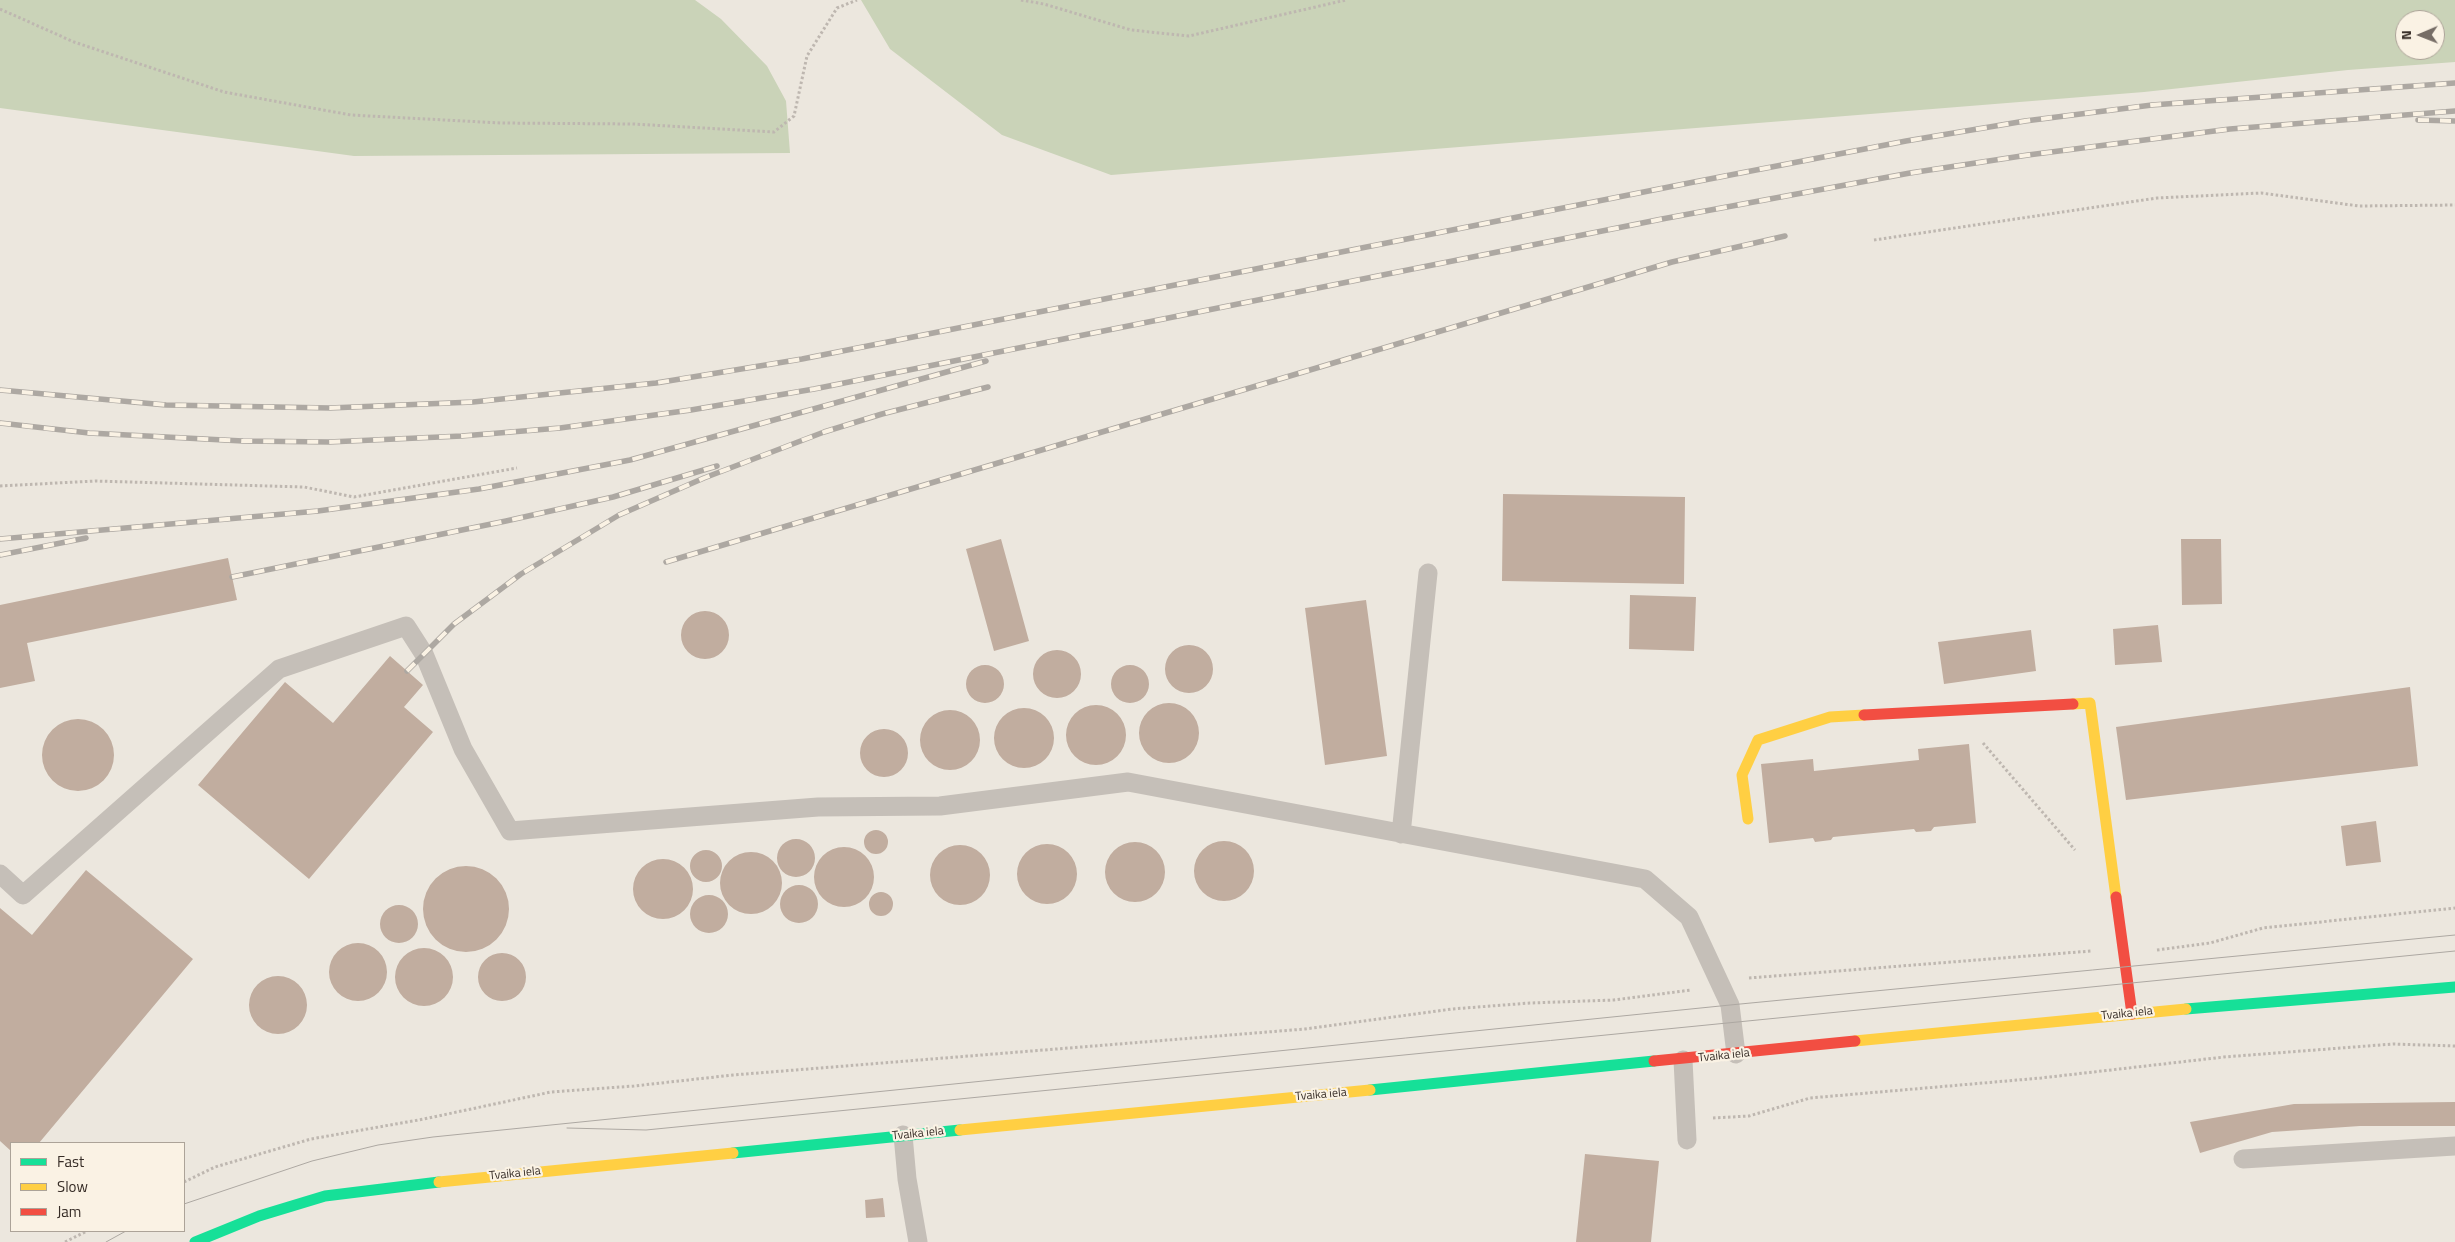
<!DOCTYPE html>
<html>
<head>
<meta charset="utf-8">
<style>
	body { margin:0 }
	#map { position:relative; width:2455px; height:1242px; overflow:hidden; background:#ece7de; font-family:"Titillium Web",sans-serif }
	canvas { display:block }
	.legend { position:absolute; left:10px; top:1142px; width:175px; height:90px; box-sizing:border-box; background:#faf2e4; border:1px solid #aca398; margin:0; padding:6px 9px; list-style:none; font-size:15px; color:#362c26 }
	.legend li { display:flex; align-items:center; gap:10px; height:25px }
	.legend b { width:25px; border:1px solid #aca398 }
	.north { position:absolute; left:2395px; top:10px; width:50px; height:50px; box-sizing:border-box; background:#faf2e4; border:1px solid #aca398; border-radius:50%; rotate:269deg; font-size:14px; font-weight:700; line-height:20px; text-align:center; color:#362c26 }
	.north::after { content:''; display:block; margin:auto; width:18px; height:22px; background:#766d66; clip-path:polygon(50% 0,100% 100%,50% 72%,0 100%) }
</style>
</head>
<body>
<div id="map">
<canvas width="2455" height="1242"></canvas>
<ul class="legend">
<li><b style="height:6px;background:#16e098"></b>Fast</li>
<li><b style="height:6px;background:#ffcf43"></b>Slow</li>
<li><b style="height:6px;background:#f24e42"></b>Jam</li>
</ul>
<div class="north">N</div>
</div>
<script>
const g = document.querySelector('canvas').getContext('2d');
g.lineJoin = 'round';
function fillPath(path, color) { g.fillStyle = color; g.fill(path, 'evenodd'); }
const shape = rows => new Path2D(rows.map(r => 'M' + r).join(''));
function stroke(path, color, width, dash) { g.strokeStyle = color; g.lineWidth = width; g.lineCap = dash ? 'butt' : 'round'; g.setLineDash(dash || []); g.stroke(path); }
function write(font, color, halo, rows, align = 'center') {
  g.font = font + ' "Titillium Web",sans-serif'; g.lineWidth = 4.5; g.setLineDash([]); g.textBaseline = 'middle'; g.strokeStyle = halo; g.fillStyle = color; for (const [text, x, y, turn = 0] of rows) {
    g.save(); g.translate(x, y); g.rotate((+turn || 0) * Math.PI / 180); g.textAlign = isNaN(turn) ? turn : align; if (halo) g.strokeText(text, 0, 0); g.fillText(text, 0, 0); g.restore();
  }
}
const green = shape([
	[0,0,695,0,721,19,767,66,786,101,790,153,354,156,0,108],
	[861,0,2455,0,2455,62,2348,70,2144,92,1111,175,1002,135,890,49],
	[2405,20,2435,20,2435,50,2405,50]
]);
const building = shape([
	[1503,494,1685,497,1684,584,1502,581],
	[1001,539,1029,641,994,651,966,549],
	[2181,539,2221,539,2222,604,2182,605],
	[228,558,237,600,27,643,35,681,0,688,0,605],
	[1630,595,1696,597,1694,651,1629,649],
	[1366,600,1387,756,1325,765,1305,608],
	'681 635a24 24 0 1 1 48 0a24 24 0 1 1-48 0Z',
	[2158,625,2162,662,2115,665,2113,629],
	[2031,630,2036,671,1944,684,1938,642],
	'1165 669a24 24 0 1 1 48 0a24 24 0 1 1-48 0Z',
	'1033 674a24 24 0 1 1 48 0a24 24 0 1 1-48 0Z',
	[390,656,423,685,404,707,433,732,309,879,198,785,285,682,333,723],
	'966 684a19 19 0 1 1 38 0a19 19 0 1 1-38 0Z',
	'1111 684a19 19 0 1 1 38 0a19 19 0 1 1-38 0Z',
	[2410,687,2418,766,2126,800,2116,727],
	'1139 733a30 30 0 1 1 60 0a30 30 0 1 1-60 0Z',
	'1066 735a30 30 0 1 1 60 0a30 30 0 1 1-60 0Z',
	'994 738a30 30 0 1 1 60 0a30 30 0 1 1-60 0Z',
	'920 740a30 30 0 1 1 60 0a30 30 0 1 1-60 0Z',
	'42 755a36 36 0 1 1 72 0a36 36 0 1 1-72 0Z',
	'860 753a24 24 0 1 1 48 0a24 24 0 1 1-48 0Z',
	[1969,744,1976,823,1934,827,1931,831,1916,832,1914,829,1833,837,1831,840,1815,842,1813,838,1769,843,1761,764,1813,759,1814,771,1919,760,1918,749],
	[2376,821,2381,862,2346,866,2341,826],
	'864 842a12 12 0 1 1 24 0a12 12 0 1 1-24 0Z',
	'777 858a19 19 0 1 1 38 0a19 19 0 1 1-38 0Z',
	'1194 871a30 30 0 1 1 60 0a30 30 0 1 1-60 0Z',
	'1105 872a30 30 0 1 1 60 0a30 30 0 1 1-60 0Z',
	'1017 874a30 30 0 1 1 60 0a30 30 0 1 1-60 0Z',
	'930 875a30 30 0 1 1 60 0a30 30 0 1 1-60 0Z',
	'814 877a30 30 0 1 1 60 0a30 30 0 1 1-60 0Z',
	'690 866a16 16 0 1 1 32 0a16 16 0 1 1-32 0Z',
	'720 883a31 31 0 1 1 62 0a31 31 0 1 1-62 0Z',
	'633 889a30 30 0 1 1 60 0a30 30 0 1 1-60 0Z',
	'423 909a43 43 0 1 1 86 0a43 43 0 1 1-86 0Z',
	[86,870,193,959,39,1143,11,1143,11,1151,0,1141,0,908,32,935],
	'780 904a19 19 0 1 1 38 0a19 19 0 1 1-38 0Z',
	'869 904a12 12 0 1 1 24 0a12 12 0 1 1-24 0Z',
	'690 914a19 19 0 1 1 38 0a19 19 0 1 1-38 0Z',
	'380 924a19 19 0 1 1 38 0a19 19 0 1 1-38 0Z',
	'329 972a29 29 0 1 1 58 0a29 29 0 1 1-58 0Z',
	'395 977a29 29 0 1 1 58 0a29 29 0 1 1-58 0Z',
	'478 977a24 24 0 1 1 48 0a24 24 0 1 1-48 0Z',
	'249 1005a29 29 0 1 1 58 0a29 29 0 1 1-58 0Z',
	[2455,1102,2455,1126,2360,1126,2272,1132,2200,1153,2190,1122,2294,1104],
	[1585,1154,1659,1161,1651,1242,1576,1242],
	[883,1198,885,1217,866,1218,865,1200]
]);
const path = shape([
	[1021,0,1044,4,1131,30,1189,36,1346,0],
	[0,9,74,42,224,92,351,115,501,123,633,124,774,132,794,116,807,56,837,8,857,0],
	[1874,240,2157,198,2261,193,2359,206,2455,205],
	[0,486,95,481,304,487,354,497,517,468],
	[1983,743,2075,850],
	[2157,950,2210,943,2263,928,2455,908],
	[1749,978,2091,951],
	[1713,1118,1749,1116,1810,1098,2041,1078,2224,1057,2393,1044,2455,1046],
	[184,1182,215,1167,311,1139,424,1119,551,1092,634,1086,733,1075,1305,1029,1452,1009,1530,1003,1614,1000,1691,990],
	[65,1242,87,1231]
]);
const lane = shape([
	[1401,834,1428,573],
	[0,874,23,895,279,669,406,626,424,654,463,749,510,831,818,807,940,806,1128,782,1645,879,1689,917,1730,1005,1736,1054],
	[1683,1060,1687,1140],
	[903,1135,907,1179,918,1242],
	[2243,1159,2455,1146]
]);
const fast = shape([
	[2186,1009,2455,987],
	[1370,1090,1654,1061],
	[733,1153,960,1130],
	[195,1242,259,1216,325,1196,439,1182]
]);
const slow = shape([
	[2073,704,2090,703,2116,897],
	[1748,819,1742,775,1758,740,1830,717,1864,715],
	[1855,1041,2186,1009],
	[960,1130,1370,1090],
	[439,1182,733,1153]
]);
const jam = shape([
	[1864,715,2073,704],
	[2116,897,2132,1014],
	[1654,1061,1855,1041]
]);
const tram = shape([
	[567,1128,646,1130,2455,951],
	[184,1204,312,1161,378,1145,433,1137,1730,1005,2455,935],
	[106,1242,126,1231]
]);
const rail = shape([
	[2418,120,2455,121],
	[0,390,166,405,330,408,473,402,656,383,802,359,1694,182,1906,141,2025,121,2152,105,2455,83],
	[0,423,89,433,243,441,329,442,462,436,560,428,691,410,814,389,1662,219,1910,173,2028,155,2230,129,2455,111],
	[0,539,318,511,479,489,630,460,986,361],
	[0,555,86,538],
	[666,562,1672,262,1785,236],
	[232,577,506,521,613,497,717,466],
	[407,671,454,624,521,574,619,515,704,478,824,432,882,414,988,387]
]);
const streetNames = [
	["Tvaika iela",2127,1014,-6],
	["Tvaika iela",1724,1056,-6],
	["Tvaika iela",1321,1095,-5],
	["Tvaika iela",918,1134,-6],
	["Tvaika iela",515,1174,-6]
];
fillPath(green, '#cad3b8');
fillPath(building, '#c1ad9f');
stroke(path, '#beb7b0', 3, [2.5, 2.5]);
stroke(lane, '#c5bfb8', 19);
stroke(fast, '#16e098', 11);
stroke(slow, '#ffcf43', 11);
stroke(jam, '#f24e42', 11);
stroke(tram, '#ada8a2', 1);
stroke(rail, '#ada8a2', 5.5);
stroke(rail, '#faf2e4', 4, [11]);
write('12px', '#362c26', '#faf2e4', streetNames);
</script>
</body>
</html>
